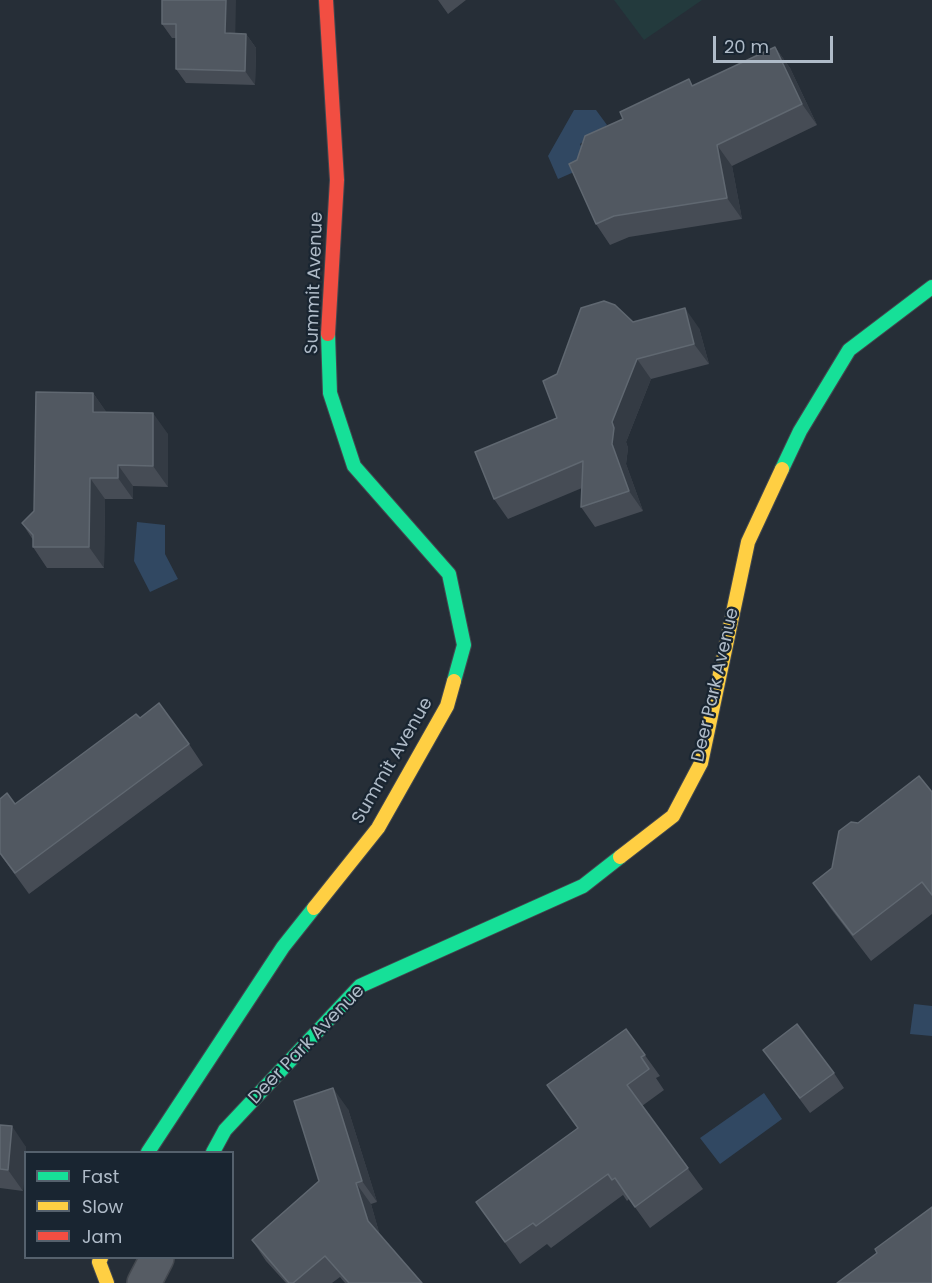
<!DOCTYPE html>
<html>
<head>
<meta charset="utf-8">
<style>
	body { margin:0 }
	#map { position:relative; width:932px; height:1283px; overflow:hidden; background:#262e37; font-family:Poppins,sans-serif }
	canvas { display:block }
	.legend { position:absolute; left:24px; top:1151px; width:210px; height:108px; box-sizing:border-box; background:#192531; border:2px solid #55616d; margin:0; padding:8px 10px; list-style:none; font-size:18px; color:#afbbc8 }
	.legend li { display:flex; align-items:center; gap:12px; height:30px }
	.legend b { width:30px; border:2px solid #55616d }
	.scale { position:absolute; left:713px; top:36px; width:120px; height:27px; box-sizing:border-box; border:3px solid #afbbc8; border-top:0; padding-left:8px; font-size:18px; line-height:21px; white-space:nowrap; color:#afbbc8; -webkit-text-stroke:4px #192531; paint-order:stroke }
</style>
</head>
<body>
<div id="map">
<canvas width="932" height="1283"></canvas>
<ul class="legend">
<li><b style="height:8px;background:#16e098"></b>Fast</li>
<li><b style="height:8px;background:#ffcf43"></b>Slow</li>
<li><b style="height:8px;background:#f24e42"></b>Jam</li>
</ul>
<div class="scale">20 m</div>
</div>
<script>
const g = document.querySelector('canvas').getContext('2d');
g.lineJoin = 'round';
function fillPath(path, color) { g.fillStyle = color; g.fill(path, 'evenodd'); }
const shape = rows => new Path2D(rows.map(r => 'M' + r).join(''));
function stroke(path, color, width, dash) { g.strokeStyle = color; g.lineWidth = width; g.lineCap = dash ? 'butt' : 'round'; g.setLineDash(dash || []); g.stroke(path); }
function write(font, color, halo, rows, align = 'center') {
  g.font = font + ' Poppins,sans-serif'; g.lineWidth = 4.5; g.setLineDash([]); g.textBaseline = 'middle'; g.strokeStyle = halo; g.fillStyle = color; for (const [text, x, y, turn = 0] of rows) {
    g.save(); g.translate(x, y); g.rotate((+turn || 0) * Math.PI / 180); g.textAlign = isNaN(turn) ? turn : align; if (halo) g.strokeText(text, 0, 0); g.fillText(text, 0, 0); g.restore();
  }
}
const green = shape([
	[614,0,702,0,644,40]
]);
const water = shape([
	[574,110,596,110,607,125,580,144,583,150,574,172,558,179,548,156],
	[137,522,165,525,165,554,178,579,150,592,134,561],
	[914,1004,932,1006,932,1036,910,1034],
	[764,1093,782,1119,720,1164,700,1138]
]);
const street = shape([
	[144,1283,157,1258]
]);
const fast = shape([
	[328,334,330,393,354,466,449,574,464,645,454,681],
	[782,469,800,431,849,350,932,287],
	[148,1152,283,947,314,908],
	[213,1152,225,1130,360,986,583,886,620,857]
]);
const slow = shape([
	[620,857,673,816,701,763,748,542,782,469],
	[314,908,378,828,447,706,454,681],
	[101,1258,99,1262,107,1283]
]);
const jam = shape([
	[326,0,337,180,328,334]
]);
const wall = shape([
	[162,0,235,33,246,34,256,48,255,85,186,83,176,69,176,38,172,38,162,24],
	[438,0,466,0,448,14],
	[775,47,790,68,817,125,732,166,742,219,629,237,610,245,596,224,577,160,623,119,689,79,693,86],
	[633,322,699,328,709,364,651,379,626,442,628,448,626,464,643,511,595,527,581,507,582,488,508,519,494,499],
	[93,393,106,412,168,434,168,487,133,486,133,499,105,499,104,568,47,568,33,547,33,540,22,523,34,511],
	[140,718,189,744,203,765,29,894,0,854,0,799,15,804],
	[932,792,932,914,871,961,831,909,813,883,832,868,858,823],
	[626,1029,660,1076,656,1078,664,1090,642,1106,703,1189,650,1228,629,1199,627,1201,623,1195,551,1248,547,1244,520,1264,476,1202,578,1128],
	[763,1050,834,1073,844,1088,810,1113],
	[348,1109,377,1202,371,1204,380,1236,422,1283,345,1283,340,1277,332,1283,286,1283,266,1261,252,1240,319,1181],
	[0,1125,26,1147,23,1191,0,1188]
]);
const shadedWall = shape([
	[226,0,236,0,235,47,225,33],
	[246,34,256,48,255,85,245,71],
	[775,47,790,68,817,125,802,104],
	[717,145,732,166,742,219,727,198],
	[685,308,699,328,709,364,694,344],
	[637,359,651,379,626,442,628,448,626,464,643,511,629,491,612,444,612,422],
	[93,393,108,414,93,412],
	[153,413,168,434,168,487,153,466],
	[118,465,133,486,133,499,118,478],
	[90,478,105,499,104,568,89,547],
	[333,1088,348,1109,377,1202,362,1181],
	[12,1126,26,1147,23,1191,8,1170],
	[356,1183,371,1204,382,1243,368,1221]
]);
const building = shape([
	[162,0,226,0,225,33,246,34,245,71,176,69,176,24,162,24,162,0],
	[775,47,802,104,717,145,727,198,614,216,596,224,569,164,577,160,585,136,623,119,620,112,689,79,692,86,775,47],
	[604,301,615,305,633,322,685,308,694,344,637,359,612,422,614,428,612,444,629,491,581,507,583,461,494,499,475,452,557,418,543,381,557,374,581,308,604,301],
	[36,392,93,393,93,412,153,413,153,466,118,465,118,478,90,478,89,547,33,547,33,535,22,523,34,511,36,392],
	[159,703,189,744,15,873,0,853,0,799,7,793,15,804,136,714,140,718,159,703],
	[919,776,932,792,932,895,922,882,853,935,813,883,832,868,839,831,851,822,858,823,919,776],
	[797,1024,834,1073,800,1098,763,1050,797,1024],
	[626,1029,645,1055,641,1057,649,1069,627,1085,688,1168,635,1207,615,1178,612,1180,608,1174,536,1226,533,1223,505,1242,476,1202,578,1128,547,1085,626,1029],
	[333,1088,362,1181,356,1183,368,1221,422,1283,349,1283,325,1256,293,1283,289,1283,252,1240,319,1181,294,1101,333,1088],
	[0,1125,12,1126,8,1170,0,1169,0,1125],
	[932,1207,932,1283,837,1283,877,1253,875,1249,932,1207]
]);
const streetNames = [
	["Summit Avenue",315,283,-88],
	["Deer Park Avenue",716,685,-77],
	["Summit Avenue",393,761,-60],
	["Deer Park Avenue",307,1045,-46]
];
fillPath(green, '#233a3d');
fillPath(water, '#314862');
stroke(street, '#43484f', 36);
stroke(fast, '#43484f', 16);
stroke(slow, '#43484f', 16);
stroke(jam, '#43484f', 16);
stroke(street, '#565c64', 33);
stroke(fast, '#16e098', 14);
stroke(slow, '#ffcf43', 14);
stroke(jam, '#f24e42', 14);
fillPath(wall, '#464c55');
fillPath(shadedWall, '#343b44');
fillPath(building, '#515861');
stroke(building, '#606871', 1.5);
write('18px', '#afbbc8', '#192531', streetNames);
</script>
</body>
</html>
